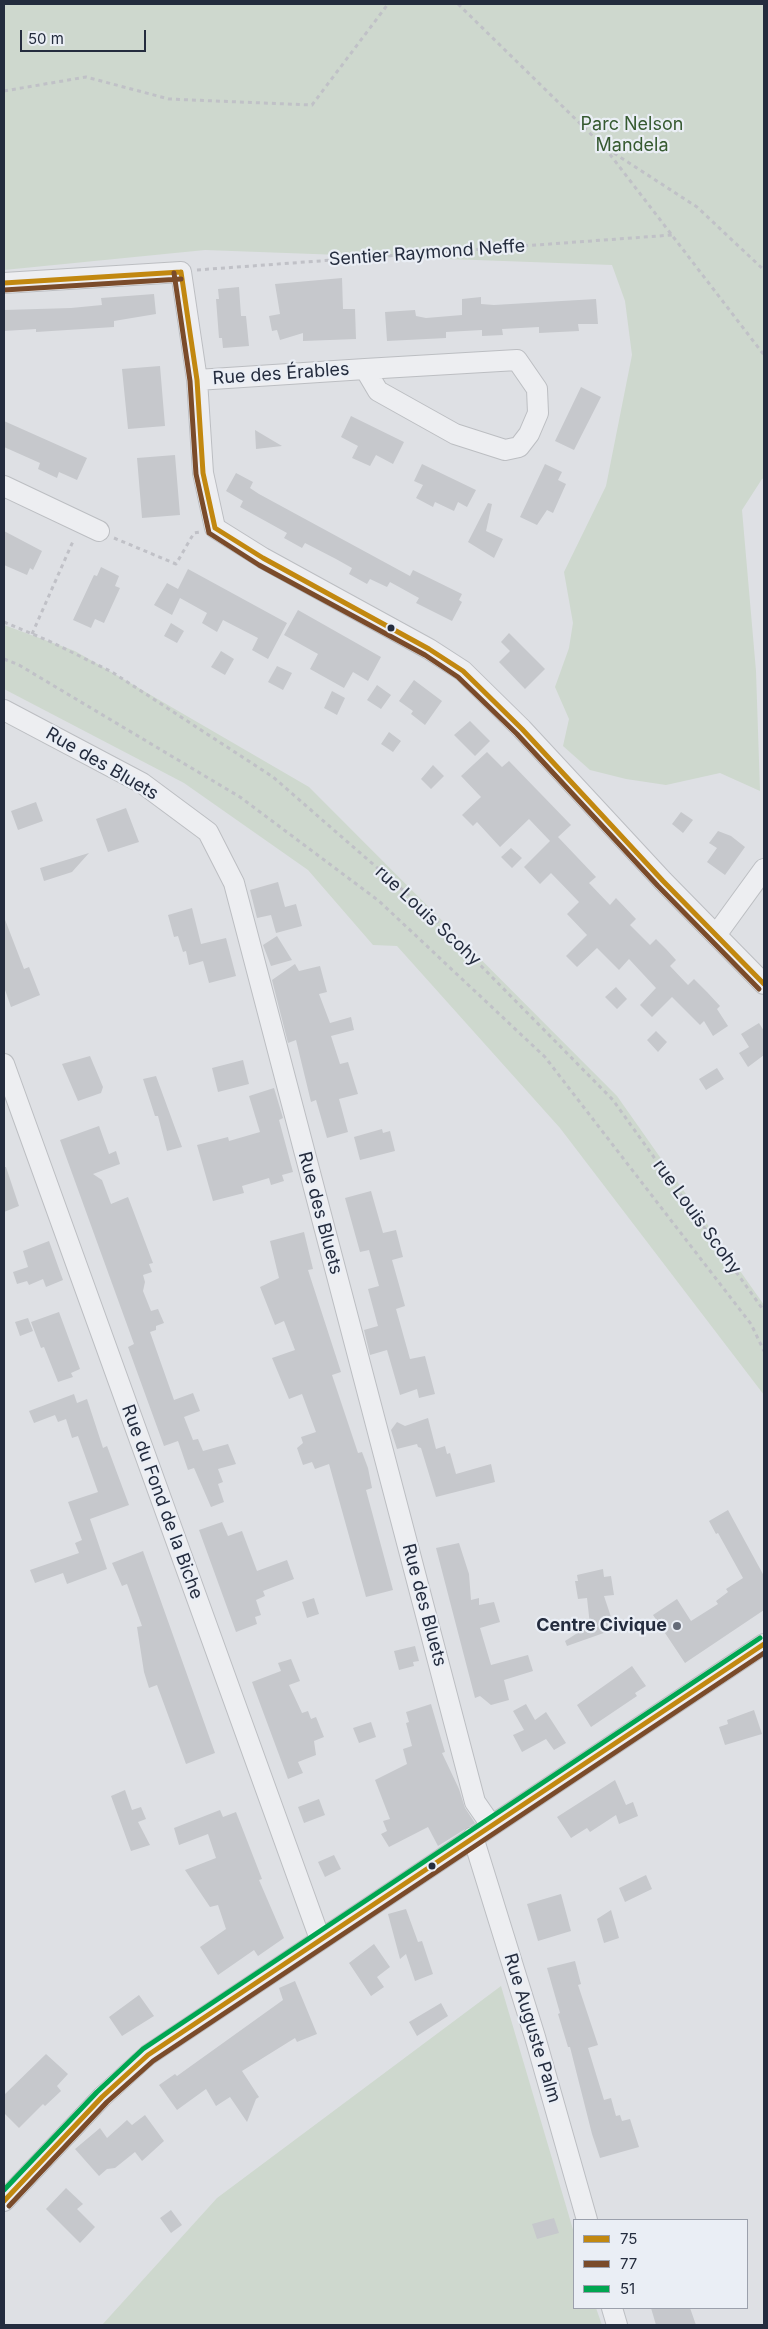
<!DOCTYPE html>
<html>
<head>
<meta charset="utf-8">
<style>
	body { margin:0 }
	#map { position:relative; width:768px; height:2329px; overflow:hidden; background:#dee0e4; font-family:Inter,sans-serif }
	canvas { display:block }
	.frame { position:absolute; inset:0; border:5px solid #242c3e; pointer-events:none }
	.legend { position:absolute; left:573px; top:2219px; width:175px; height:90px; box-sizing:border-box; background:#eaeef5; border:1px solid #9ba0ac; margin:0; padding:6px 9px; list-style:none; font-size:15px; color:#242c3e }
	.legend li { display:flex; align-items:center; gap:10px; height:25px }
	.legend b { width:25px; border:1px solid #9ba0ac }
	.scale { position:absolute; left:20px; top:30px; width:126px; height:22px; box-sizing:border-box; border:2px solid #242c3e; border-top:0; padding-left:6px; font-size:15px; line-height:18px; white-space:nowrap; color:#242c3e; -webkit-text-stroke:4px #eaeef5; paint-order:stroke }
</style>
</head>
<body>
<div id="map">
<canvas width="768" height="2329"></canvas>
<div class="frame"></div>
<ul class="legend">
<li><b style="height:6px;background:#c28810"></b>75</li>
<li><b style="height:6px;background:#7a4b2a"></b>77</li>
<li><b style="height:6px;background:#00a651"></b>51</li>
</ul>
<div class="scale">50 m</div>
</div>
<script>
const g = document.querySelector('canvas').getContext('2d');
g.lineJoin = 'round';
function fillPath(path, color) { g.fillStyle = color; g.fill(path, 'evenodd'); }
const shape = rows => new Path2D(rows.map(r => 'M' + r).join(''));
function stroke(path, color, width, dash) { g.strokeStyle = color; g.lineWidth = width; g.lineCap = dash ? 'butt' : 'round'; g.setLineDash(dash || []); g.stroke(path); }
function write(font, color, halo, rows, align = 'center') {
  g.font = font + ' Inter,sans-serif'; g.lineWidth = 4.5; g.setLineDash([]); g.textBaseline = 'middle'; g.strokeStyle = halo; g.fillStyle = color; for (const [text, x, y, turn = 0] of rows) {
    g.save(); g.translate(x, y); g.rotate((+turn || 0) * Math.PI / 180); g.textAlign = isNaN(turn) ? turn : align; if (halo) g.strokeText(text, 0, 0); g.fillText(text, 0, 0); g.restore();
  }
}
const green = shape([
	[4,4,764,4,764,478,762,479,742,510,756,671,760,791,720,773,666,785,626,779,590,770,563,746,569,719,555,687,569,648,573,623,564,572,606,486,632,355,625,301,612,265,205,250,4,270],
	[4,625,75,651,309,787,617,1096,764,1305,764,1395,560,1128,397,946,373,945,308,870,184,783,4,689],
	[501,1986,574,2233,574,2308,596,2308,602,2325,102,2325,217,2198]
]);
const building = shape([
	[342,278,343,309,355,309,356,339,303,341,303,333,280,340,277,330,272,331,269,316,280,314,275,284],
	[239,287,241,316,246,316,249,346,223,348,222,338,219,338,216,299,219,299,218,289],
	[154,294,156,314,114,321,114,327,36,332,36,329,4,331,4,310,71,308,102,305,101,298],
	[481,297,481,304,494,305,596,299,598,324,578,324,579,331,539,333,539,327,502,329,503,335,482,336,482,330,446,332,446,338,387,341,385,312,415,310,416,316,426,318,462,315,462,299],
	[160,366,165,426,128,429,122,369],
	[581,387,601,397,574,450,555,441],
	[351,416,404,442,393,464,376,455,370,466,352,458,358,446,341,437],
	[4,421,87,458,77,480,59,472,57,478,38,469,40,463,4,447],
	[255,430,282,446,256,449],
	[175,455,180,515,142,518,137,458],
	[422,464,476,490,467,507,458,502,454,511,435,502,433,507,416,498,423,485,414,481],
	[545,464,562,472,558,480,566,484,553,513,547,510,537,525,520,517],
	[236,473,253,482,250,488,259,494,410,576,413,570,462,594,459,600,462,602,452,621,416,603,419,598,390,582,387,587,370,579,367,584,349,574,352,568,336,559,305,543,302,548,284,538,287,533,240,507,243,501,226,491],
	[488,503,492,504,486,531,503,539,494,558,468,542],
	[4,531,42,551,33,570,30,568,27,575,4,565],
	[101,567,119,576,115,586,120,588,104,623,95,619,91,628,73,620,94,575,97,576],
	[188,569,287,623,268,659,252,650,258,638,223,620,217,632,202,623,207,613,180,598,172,615,154,605,167,583,178,589],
	[298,610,381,657,368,681,353,672,344,688,310,669,318,654,284,635],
	[171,623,184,631,177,643,164,636],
	[509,633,545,669,525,689,499,662,510,651,501,642],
	[221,651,234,659,225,675,211,667],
	[277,666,292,673,283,690,268,682],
	[414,680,442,701,425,725,411,714,413,711,399,701],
	[377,685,391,695,381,709,367,700],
	[332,691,345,698,337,715,324,708],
	[470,721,490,741,475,756,454,735],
	[389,732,401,741,393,752,381,744],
	[487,752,502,767,509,761,571,825,558,837,596,877,589,883,610,905,616,898,636,919,630,925,650,945,656,939,666,949,676,960,670,966,688,985,694,979,707,992,720,1006,717,1009,728,1026,713,1036,704,1021,700,1025,672,997,652,1017,640,1005,656,988,629,959,619,970,597,948,577,967,566,956,587,935,567,914,579,902,551,873,540,884,524,867,550,841,529,819,500,847,477,822,473,826,462,815,481,797,461,776],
	[433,765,444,776,431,789,421,779],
	[36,802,43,821,18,830,11,811],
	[126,808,139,842,108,852,96,819],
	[681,812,693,820,683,833,672,824],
	[718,831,731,836,745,847,725,875,707,862,717,848,709,843],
	[511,848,522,858,512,868,501,857],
	[89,853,72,872,44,881,40,868],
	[278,882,285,907,296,904,302,926,276,933,271,915,257,918,250,890],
	[192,908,201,944,226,938,236,976,209,983,203,961,189,965,186,951,183,952,178,936,174,937,168,915],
	[4,917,24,969,29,967,40,995,11,1007,4,987],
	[277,936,292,960,271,966,263,945],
	[295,964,299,971,320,966,327,992,319,994,330,1023,351,1017,354,1030,331,1036,340,1064,348,1062,358,1094,339,1099,348,1132,327,1138,316,1100,311,1102,296,1040,288,1043,272,980],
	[616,987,627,999,617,1009,605,997],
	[759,1023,764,1031,764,1055,748,1067,739,1053,749,1047,741,1034],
	[656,1031,667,1042,658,1052,647,1040],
	[90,1056,103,1087,101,1093,78,1101,62,1064],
	[243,1060,249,1084,218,1092,212,1068],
	[717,1068,724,1079,706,1090,699,1079],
	[156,1076,182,1147,167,1151,158,1116,155,1116,143,1079],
	[274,1088,283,1118,279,1120,293,1172,282,1175,284,1181,271,1185,269,1178,242,1186,244,1193,213,1201,197,1145,228,1137,229,1141,260,1132,249,1096],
	[99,1126,109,1154,116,1151,120,1164,93,1174,102,1180,111,1204,128,1197,153,1263,149,1264,152,1272,143,1275,145,1282,143,1291,151,1311,158,1309,164,1323,156,1326,156,1330,150,1332,174,1400,193,1393,200,1411,184,1417,193,1440,198,1439,203,1451,228,1444,236,1464,218,1469,223,1482,218,1484,224,1502,211,1507,194,1468,188,1470,178,1441,164,1446,128,1347,134,1344,60,1140],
	[382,1129,383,1133,390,1131,395,1151,360,1160,354,1137],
	[4,1167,6,1167,19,1206,4,1212],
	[371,1191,383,1233,396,1230,403,1257,392,1260,405,1306,396,1309,410,1359,425,1356,435,1394,419,1398,417,1389,400,1395,387,1350,370,1355,364,1330,378,1326,368,1289,379,1286,369,1250,360,1252,345,1198],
	[304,1232,313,1269,308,1270,341,1372,332,1375,358,1453,362,1452,368,1468,372,1488,366,1490,393,1590,366,1597,329,1464,315,1469,312,1462,303,1465,297,1448,303,1443,301,1437,316,1432,302,1394,289,1399,272,1358,295,1350,284,1321,275,1325,260,1287,279,1278,270,1241],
	[49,1241,63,1280,46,1287,43,1279,29,1285,27,1281,17,1284,13,1272,28,1267,23,1251],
	[59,1312,80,1369,71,1373,73,1377,58,1382,44,1347,41,1348,31,1322],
	[28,1318,33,1331,20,1336,15,1322],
	[74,1394,77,1403,87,1399,103,1448,107,1446,129,1505,90,1519,107,1569,67,1584,63,1573,35,1583,30,1570,79,1553,75,1543,82,1540,68,1502,98,1492,78,1436,72,1438,66,1419,58,1422,55,1415,34,1423,29,1411],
	[428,1418,436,1449,445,1446,447,1454,450,1453,456,1474,491,1464,495,1482,436,1497,421,1448,418,1447,417,1444,397,1449,391,1430,397,1422,405,1426],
	[728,1510,764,1576,764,1610,685,1663,653,1615,677,1599,691,1621,718,1604,716,1601,728,1592,726,1589,743,1578,718,1533,716,1534,709,1521],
	[222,1522,228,1536,242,1531,257,1571,287,1560,294,1579,263,1591,265,1596,256,1600,261,1615,255,1617,257,1624,236,1632,199,1530],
	[459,1543,469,1574,471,1600,479,1598,479,1605,494,1602,500,1622,480,1628,491,1665,528,1655,533,1671,504,1680,509,1700,491,1705,480,1696,475,1698,436,1548],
	[143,1551,215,1753,186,1764,157,1685,149,1688,144,1672,137,1627,142,1626,127,1584,122,1586,112,1563],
	[603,1569,604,1577,611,1576,614,1595,604,1596,615,1629,567,1646,565,1641,590,1625,587,1598,578,1599,575,1581,578,1581,577,1575],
	[314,1598,319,1614,307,1618,302,1602],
	[415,1646,419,1661,413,1662,414,1666,399,1670,394,1651],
	[291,1659,300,1681,289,1685,302,1713,308,1711,311,1719,316,1717,324,1737,314,1741,316,1755,298,1762,303,1773,288,1779,252,1682,281,1671,278,1663],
	[632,1666,646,1686,635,1693,637,1696,591,1727,577,1705],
	[431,1704,445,1752,442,1753,459,1789,465,1808,475,1823,438,1846,428,1827,389,1847,381,1834,387,1831,383,1821,390,1819,375,1780,407,1764,403,1749,412,1746,406,1723,409,1722,406,1712],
	[526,1704,535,1720,546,1712,566,1743,554,1750,546,1739,522,1752,513,1735,524,1730,513,1711],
	[754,1710,762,1734,725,1745,719,1727,728,1724,727,1720],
	[371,1722,376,1737,359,1743,353,1728],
	[615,1780,626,1805,633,1802,638,1816,619,1824,616,1815,590,1832,587,1828,571,1838,557,1817],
	[125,1790,132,1810,141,1807,146,1819,138,1822,150,1845,131,1851,111,1796],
	[319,1799,325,1815,304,1823,298,1807],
	[220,1810,223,1817,236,1812,262,1879,259,1880,284,1938,258,1956,254,1950,218,1975,200,1947,226,1929,218,1905,210,1907,185,1870,216,1858,208,1834,179,1845,174,1828],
	[334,1855,341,1869,325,1877,318,1862],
	[646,1875,652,1889,625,1902,619,1888],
	[561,1894,571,1931,538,1941,527,1904],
	[406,1909,418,1942,422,1941,433,1974,415,1981,406,1954,400,1959,388,1914],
	[611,1910,619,1938,604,1943,597,1919],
	[374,1944,390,1967,377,1977,384,1987,371,1996,349,1963],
	[575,1961,581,1984,578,1985,598,2045,588,2048,604,2100,611,2098,616,2116,620,2115,622,2121,630,2119,639,2147,600,2158,592,2134,570,2047,568,2047,558,2014,560,2013,547,1968],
	[295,1981,317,2034,297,2042,295,2038,242,2071,259,2097,256,2099,247,2122,230,2097,216,2106,206,2089,177,2110,159,2085,175,2074,177,2076,283,2000,279,1988],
	[139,1995,154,2016,122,2036,109,2017],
	[441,2003,448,2016,417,2036,409,2022],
	[46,2054,68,2074,57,2086,61,2091,45,2106,43,2104,19,2128,4,2113,4,2095],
	[145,2115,164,2141,142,2161,135,2152,115,2168,107,2169,99,2176,75,2149,100,2128,107,2138,127,2120,132,2125],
	[66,2188,83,2204,77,2209,95,2227,80,2243,46,2209],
	[171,2210,182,2225,171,2233,160,2218],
	[554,2218,559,2233,537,2239,532,2224],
	[651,2308,690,2308,696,2325,656,2325]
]);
const path = shape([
	[458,4,603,146,697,207,764,270],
	[4,91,86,77,169,99,312,105,388,4],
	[605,148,764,355],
	[197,270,672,235],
	[114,538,176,564,194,533,200,532],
	[4,622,49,641,112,672,273,777,428,912,613,1100,764,1311],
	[32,634,74,539],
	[4,659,19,665,240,797,379,901,545,1057,751,1324,764,1351]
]);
const street = shape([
	[4,283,181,272,197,380,203,473,215,528,263,558,429,649,463,671,522,729,663,881,764,984],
	[197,380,365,369,517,360,537,389,538,413,529,434,519,447,505,450,455,434,378,391,365,369],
	[4,486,99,531],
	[4,710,142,783,208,832,234,883,475,1802,491,1825],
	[716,935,764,869],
	[4,1064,320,1939],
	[473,1837,535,2037,587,2220],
	[4,2201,102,2097,148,2055,764,1644],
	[612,2308,617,2325]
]);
const bus1 = shape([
	[181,272,197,380,203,473,215,528,263,558,429,649,463,671,522,729,663,881,764,984],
	[4,283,181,272],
	[4,2201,102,2097,148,2055,764,1644]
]);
const bus2 = shape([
	[174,273,190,381,196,474,209,533,259,565,425,655,458,677,517,734,658,886,759,989],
	[4,290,181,279],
	[9,2206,107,2102,153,2061,764,1653]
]);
const bus3 = shape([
	[4,2190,97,2092,143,2049,760,1638]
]);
const markers = [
	[391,628,4.5,"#242c3e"],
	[677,1626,5,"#656b78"],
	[432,1866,4.5,"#242c3e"]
];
const parkNames = [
	["Parc Nelson",632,125],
	["Mandela",632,146]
];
const streetNames = [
	["Sentier Raymond Neffe",427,253,-4],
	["Rue des Érables",281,374,-4],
	["Rue des Bluets",102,764,30],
	["rue Louis Scohy",428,916,43],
	["Rue des Bluets",320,1213,75],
	["rue Louis Scohy",697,1217,54],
	["Rue du Fond de la Biche",162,1502,70],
	["Rue des Bluets",424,1605,75],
	["Rue Auguste Palm",532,2028,73]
];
const poiNames = [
	["Centre Civique",667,1626]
];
fillPath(green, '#ced8ce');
fillPath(building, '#c6c8cc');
stroke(street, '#bcbec2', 22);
stroke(path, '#c0c1c7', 3, [4, 4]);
stroke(street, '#edeef1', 20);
stroke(bus1, '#c28810', 5);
stroke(bus2, '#7a4b2a', 5);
stroke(bus3, '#00a651', 5);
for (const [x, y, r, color] of markers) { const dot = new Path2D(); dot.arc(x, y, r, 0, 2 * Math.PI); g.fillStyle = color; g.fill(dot); stroke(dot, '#eaeef5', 2); }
write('18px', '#365a31', '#eaeef5', parkNames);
write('18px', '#242c3e', '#eaeef5', streetNames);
write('bold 18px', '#242c3e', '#eaeef5', poiNames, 'right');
</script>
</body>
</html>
